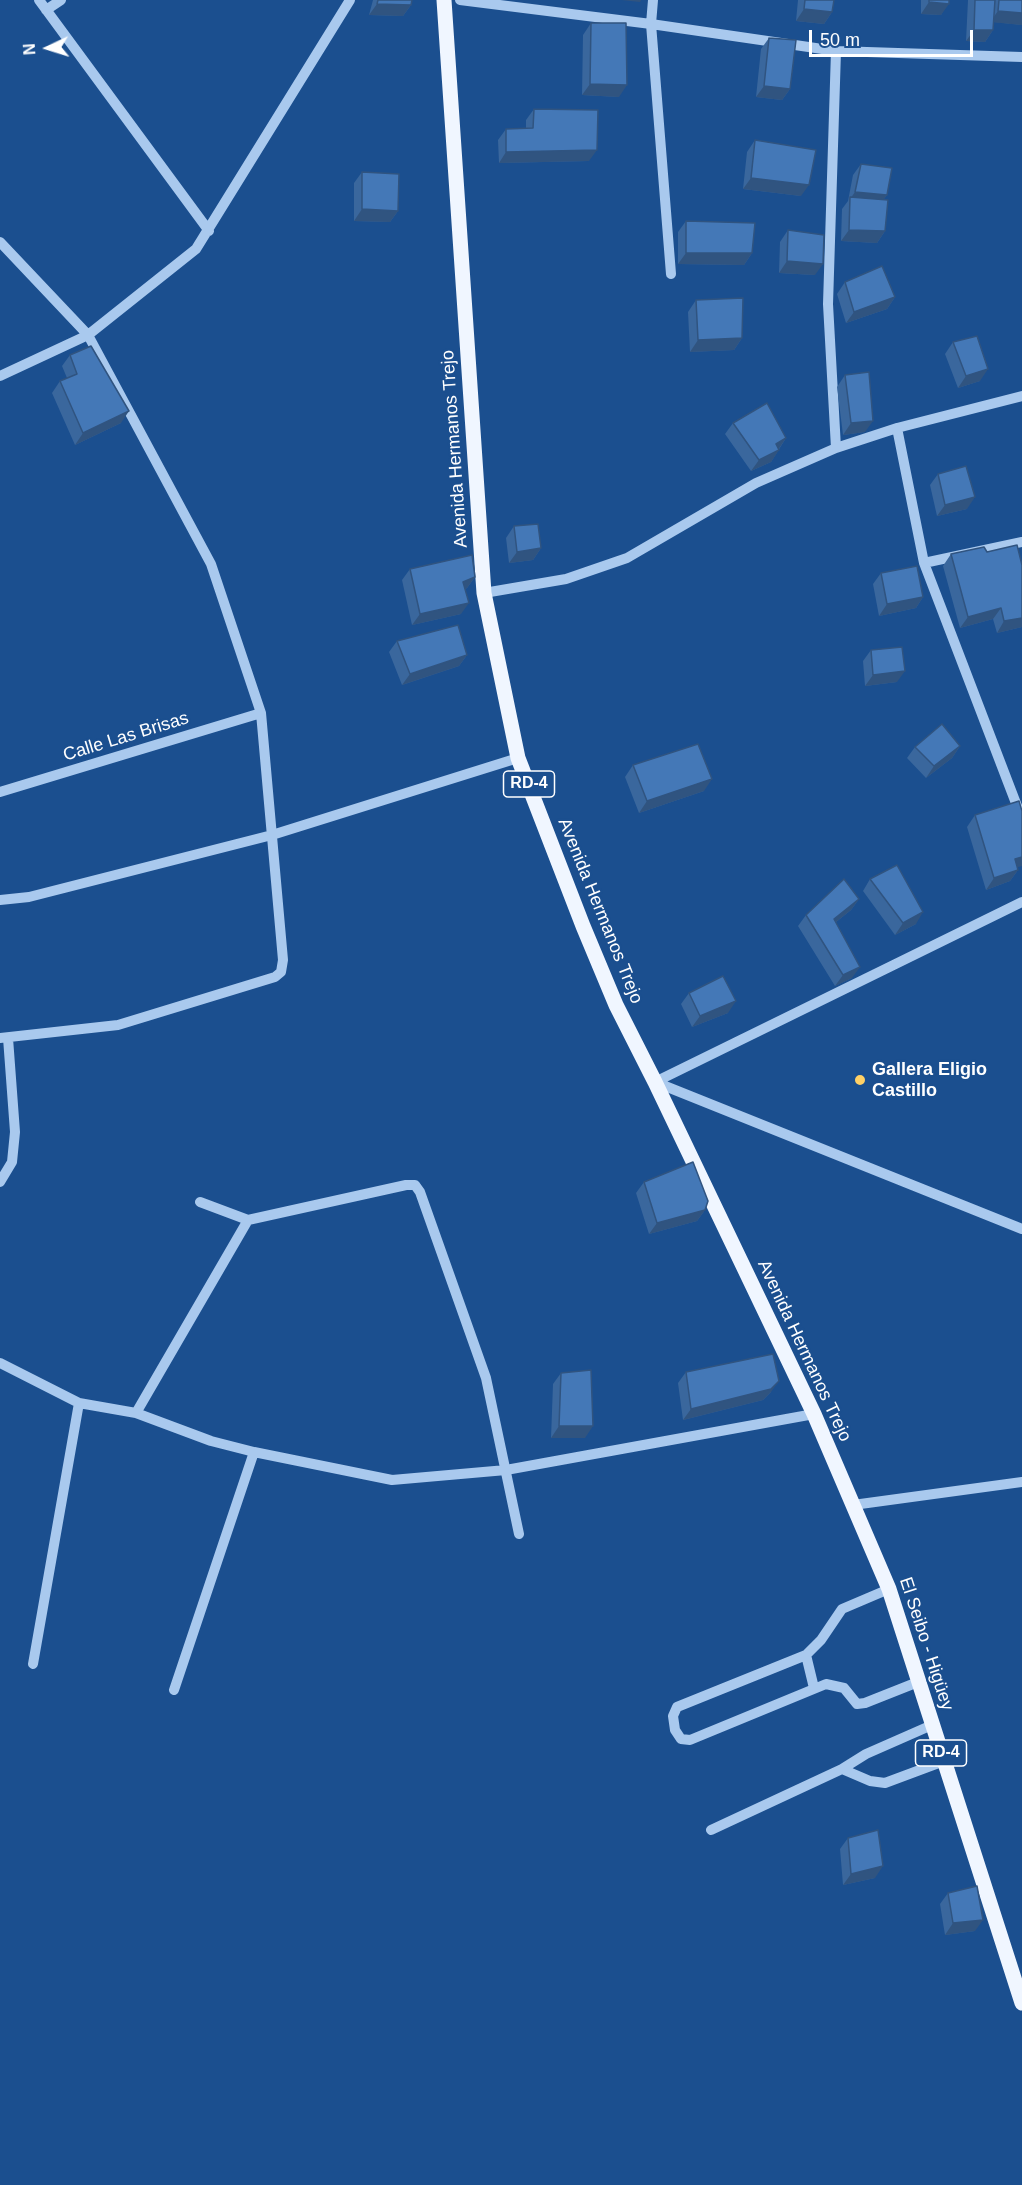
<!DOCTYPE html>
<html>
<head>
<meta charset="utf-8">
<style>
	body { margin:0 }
	#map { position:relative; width:1022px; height:2185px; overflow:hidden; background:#1b4f8f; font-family:Helvetica,sans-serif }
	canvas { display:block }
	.north { position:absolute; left:18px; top:18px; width:60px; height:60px; -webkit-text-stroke:4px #1b4f8f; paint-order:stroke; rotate:266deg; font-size:16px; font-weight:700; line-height:24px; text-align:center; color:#fff }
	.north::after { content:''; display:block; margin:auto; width:21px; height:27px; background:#fff; clip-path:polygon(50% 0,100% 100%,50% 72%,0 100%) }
	.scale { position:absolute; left:809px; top:30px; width:164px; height:27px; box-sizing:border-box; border:3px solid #fff; border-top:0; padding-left:8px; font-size:18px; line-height:21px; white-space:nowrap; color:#fff; -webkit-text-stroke:4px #1b4f8f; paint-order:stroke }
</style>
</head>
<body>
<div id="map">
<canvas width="1022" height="2185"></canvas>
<div class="north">N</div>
<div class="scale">50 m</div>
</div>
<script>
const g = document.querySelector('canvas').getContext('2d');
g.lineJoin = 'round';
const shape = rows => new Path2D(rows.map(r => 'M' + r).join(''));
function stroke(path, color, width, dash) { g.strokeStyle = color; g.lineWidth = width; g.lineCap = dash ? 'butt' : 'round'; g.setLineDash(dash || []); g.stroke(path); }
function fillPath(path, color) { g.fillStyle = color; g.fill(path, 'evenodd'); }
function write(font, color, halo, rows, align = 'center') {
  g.font = font + ' Helvetica,sans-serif'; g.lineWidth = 4.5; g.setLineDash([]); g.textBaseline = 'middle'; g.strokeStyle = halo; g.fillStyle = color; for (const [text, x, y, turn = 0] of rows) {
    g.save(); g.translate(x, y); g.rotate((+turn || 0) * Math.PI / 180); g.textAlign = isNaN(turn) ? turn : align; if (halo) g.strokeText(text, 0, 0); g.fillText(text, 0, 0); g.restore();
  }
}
const minor = shape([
	[39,0,209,231],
	[460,0,651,24,836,51,1022,57],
	[653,0,651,24,671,274],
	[46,10,61,0],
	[0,242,88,335,211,564,261,713,283,960,281,972,275,977,118,1025,0,1038],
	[0,376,88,335,196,249,350,0],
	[897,428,924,563,1022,819],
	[836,448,828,304,836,51],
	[924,563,1022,542],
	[484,593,566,579,627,558,756,483,836,448,897,428,1022,396],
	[0,792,261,713],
	[0,900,29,897,272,835,518,758],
	[655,1082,1022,902],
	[655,1082,1022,1229],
	[0,1182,12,1162,15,1132,8,1038],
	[200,1202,248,1220,406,1185,415,1185,420,1192,486,1378,519,1534],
	[0,1363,79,1403,136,1413,211,1441,254,1452,392,1480,506,1470,814,1414],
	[136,1413,248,1220],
	[853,1505,1022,1482],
	[889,1589,842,1609,821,1640,806,1655,677,1707,673,1716,675,1730,681,1739,690,1740,826,1684,844,1688,857,1704,865,1703,918,1682],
	[806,1655,814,1688],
	[33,1664,79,1403],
	[174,1690,254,1452],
	[842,1769,866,1754,932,1725],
	[711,1830,842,1769,870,1781,885,1783,944,1761]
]);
const major = shape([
	[444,0,484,593,518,758,583,926,616,1005,655,1082,814,1414,889,1589,1022,2003]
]);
const wall = shape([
	[373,0,412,0,411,5,403,16,369,15],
	[798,0,834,0,832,12,824,24,796,21],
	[921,0,949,0,941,15,921,14],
	[968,0,1022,0,1022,25,994,22,993,30,985,42,966,41],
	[591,23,619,97,582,95,583,35],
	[769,38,790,89,782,100,756,97,761,49],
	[534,109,589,161,499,163,498,140,506,129,526,128,526,120],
	[755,140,801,196,743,189,747,152],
	[861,164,887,195,883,200,885,231,877,243,841,241,842,209,848,201,853,175],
	[362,172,398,211,390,222,354,221,354,183],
	[686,221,752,253,744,265,678,264,678,232],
	[788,230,815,275,779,273,780,242],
	[845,282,895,297,887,309,846,323,837,294],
	[696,300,742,338,734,350,690,352,688,312],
	[953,342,980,381,958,388,945,354],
	[70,355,121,423,75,445,52,393,60,381,67,378,62,366],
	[845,375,865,432,843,435,837,387],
	[733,423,786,438,771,462,751,471,725,434],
	[938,474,967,509,937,516,930,485],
	[514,526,541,548,533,560,509,563,506,538],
	[951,554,1022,627,997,633,993,619,960,628,943,566],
	[410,569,475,577,467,588,465,589,461,614,412,625,402,580],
	[881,573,923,597,916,608,879,616,873,584],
	[397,641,467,655,459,666,402,685,389,652],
	[871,650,897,682,865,686,863,661],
	[960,746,952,758,926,778,907,758,915,747],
	[633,765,704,791,639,813,625,777],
	[975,815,1017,867,1018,870,1010,881,986,890,967,827],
	[870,879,916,924,895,935,863,891],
	[859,899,851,910,836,922,852,978,835,986,798,926,806,915],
	[689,993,728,1013,692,1027,681,1004],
	[644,1182,705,1210,697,1221,649,1234,636,1193],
	[686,1372,771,1392,763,1400,683,1420,678,1383],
	[561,1373,585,1438,551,1438,553,1384],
	[848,1838,875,1878,843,1885,840,1849],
	[948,1893,975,1931,945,1935,940,1904]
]);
const shadedWall = shape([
	[621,0,641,0,640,2],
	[929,2,949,4,941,15,921,14],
	[377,4,411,5,403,16,369,15],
	[804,9,832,12,824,24,796,21],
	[998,11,1022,13,1022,25,990,22],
	[974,30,993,30,985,42,966,41],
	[590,84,627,85,619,97,582,95],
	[764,86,790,89,782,100,756,97],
	[597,150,589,161,499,163,506,152],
	[751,178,809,185,801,196,743,189],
	[855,192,887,195,879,206,850,199],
	[362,209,398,211,390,222,354,221],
	[849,230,885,231,877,243,841,241],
	[686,253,752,253,744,265,678,264],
	[787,261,823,264,815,275,779,273],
	[895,297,887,309,846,323,854,312],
	[742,338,734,350,690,352,698,340],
	[988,369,980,381,958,388,966,376],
	[129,411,121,423,75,445,83,433],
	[873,421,865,432,843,435,851,423],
	[786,438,778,450,776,444],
	[779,450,771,462,751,471,759,460],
	[975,497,967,509,937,516,945,505],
	[541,548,533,560,509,563,517,552],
	[475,577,467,588,456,594,463,582],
	[923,597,916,608,879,616,887,604],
	[469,603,461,614,412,625,420,614],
	[1001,608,993,619,960,628,968,617],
	[1022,618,1022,627,997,633,1004,621],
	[467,655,459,666,402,685,410,674],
	[905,671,897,682,865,686,873,675],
	[960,746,952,758,926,778,934,766],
	[712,779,704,791,639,813,647,801],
	[1022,857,1022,866,1007,870,1015,859],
	[1018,870,1010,881,986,890,994,878],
	[859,899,851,910,826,930,834,919],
	[923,912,916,924,895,935,903,923],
	[860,967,852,978,835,986,843,975],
	[736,1001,728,1013,692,1027,700,1016],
	[705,1210,697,1221,649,1234,657,1223],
	[779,1381,771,1392,763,1400,683,1420,691,1409],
	[559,1426,593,1426,585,1438,551,1438],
	[883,1866,875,1878,843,1885,851,1874],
	[983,1920,975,1931,945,1935,953,1923]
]);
const building = shape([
	[378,0,412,0,411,5,377,4,378,0],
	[805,0,834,0,832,12,804,9,805,0],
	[929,0,949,0,949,4,929,2,929,0],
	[975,0,995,0,993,30,974,30,975,0],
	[999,0,1022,0,1022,13,998,11,999,0],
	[591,23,626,23,627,85,590,84,591,23],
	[769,38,796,40,790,89,764,86,769,38],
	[534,109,598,110,597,150,506,152,506,129,533,128,534,109],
	[755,140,816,150,809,185,751,178,755,140],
	[861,164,892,168,887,195,855,192,861,164],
	[362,172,399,174,398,211,362,209,362,172],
	[850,197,888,200,885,231,849,230,850,197],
	[686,221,755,223,752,253,686,253,686,221],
	[788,230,824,235,823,264,787,261,788,230],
	[882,266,895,297,854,312,845,282,882,266],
	[743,298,742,338,698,340,696,300,743,298],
	[977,336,988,369,966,376,953,342,977,336],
	[91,346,129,411,83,433,60,381,77,374,70,355,91,346],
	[869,372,873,421,851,423,845,375,869,372],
	[767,403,786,438,776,444,779,450,759,460,733,423,767,403],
	[966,466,975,497,945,505,938,474,966,466],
	[538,524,541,548,517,552,514,526,538,524],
	[1017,545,1022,565,1022,618,1004,621,1001,608,968,617,951,554,984,547,987,552,1017,545],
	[472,555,475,577,463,582,469,603,420,614,410,569,472,555],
	[917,566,923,597,887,604,881,573,917,566],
	[458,625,467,655,410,674,397,641,458,625],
	[902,647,905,671,873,675,871,650,902,647],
	[942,724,960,746,934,766,915,747,942,724],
	[698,744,712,779,647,801,633,765,698,744],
	[1019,801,1022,811,1022,857,1015,859,1018,870,994,878,975,815,1019,801],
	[897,865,923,912,903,923,870,879,897,865],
	[844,879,859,899,834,919,860,967,843,975,806,915,844,879],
	[723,976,736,1001,700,1016,689,993,723,976],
	[693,1162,708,1201,705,1210,657,1223,644,1182,693,1162],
	[773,1354,779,1381,771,1389,691,1409,686,1372,773,1354],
	[591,1370,593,1426,559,1426,561,1373,591,1370],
	[878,1830,883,1866,851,1874,848,1838,878,1830],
	[977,1886,983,1920,953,1923,948,1893,977,1886]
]);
const markers = [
	[860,1080,6,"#ffd166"]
];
const shields = [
	[529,784,51],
	[941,1753,51]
];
const shieldNames = [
	["RD-4",529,784],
	["RD-4",941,1753]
];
const streetNames = [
	["Avenida Hermanos Trejo",455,449,-94],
	["Calle Las Brisas",126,737,-17],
	["Avenida Hermanos Trejo",600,911,68],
	["Avenida Hermanos Trejo",804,1351,65],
	["El Seibo - Higüey",926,1644,72]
];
const poiNames = [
	["Gallera Eligio",872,1070],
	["Castillo",872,1091]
];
stroke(minor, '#a9c9ee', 10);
stroke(major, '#f0f6ff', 15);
fillPath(wall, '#3a679d');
fillPath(shadedWall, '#305480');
fillPath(building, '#4478b7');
stroke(building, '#305480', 1.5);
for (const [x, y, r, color] of markers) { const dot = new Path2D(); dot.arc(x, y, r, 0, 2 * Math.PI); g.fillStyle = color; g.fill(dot); stroke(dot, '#1b4f8f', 2); }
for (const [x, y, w] of shields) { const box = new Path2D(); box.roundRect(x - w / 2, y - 13, w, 26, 4.5); g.fillStyle = '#1b4f8f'; g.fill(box); stroke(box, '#fff', 1.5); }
write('bold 16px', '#fff', null, shieldNames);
write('18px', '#fff', '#1b4f8f', streetNames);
write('bold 18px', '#fff', '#1b4f8f', poiNames, 'left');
</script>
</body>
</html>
